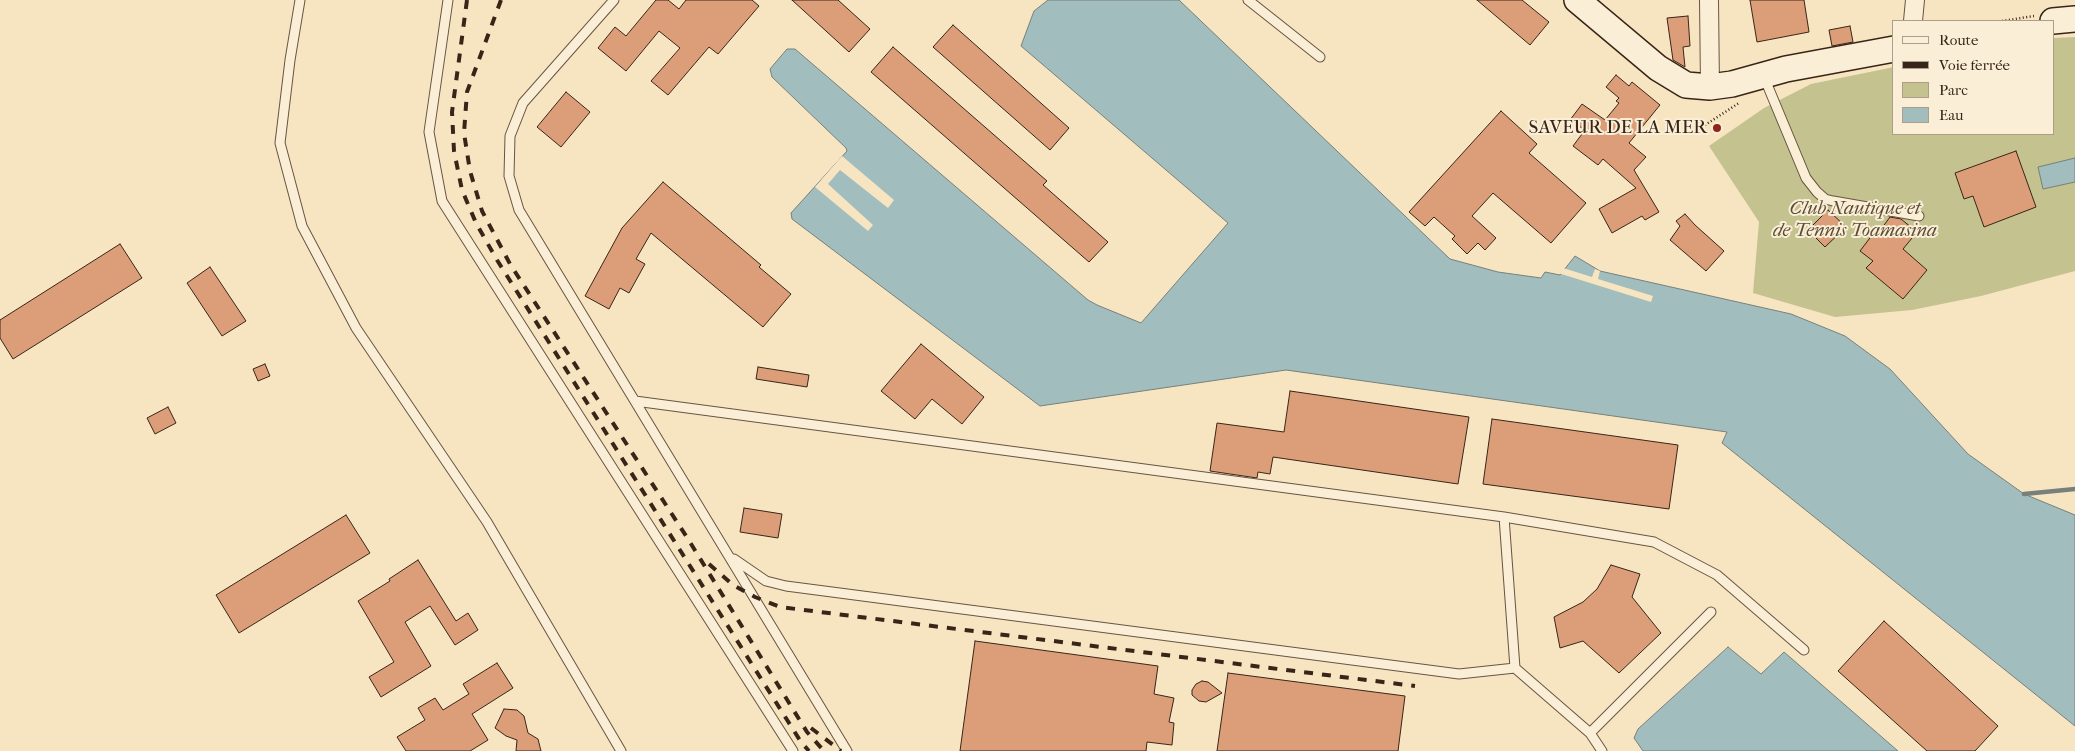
<!DOCTYPE html>
<html>
<head>
<meta charset="utf-8">
<style>
	body { margin:0 }
	#map { position:relative; width:2075px; height:751px; overflow:hidden; background:#f7e5c2; font-family:"IM FELL French Canon",serif }
	canvas { display:block }
	.legend { position:absolute; left:1892px; top:20px; width:162px; height:115px; box-sizing:border-box; background:#faeed7; border:1px solid #ad9e8b; margin:0; padding:6px 9px; list-style:none; font-size:15px; color:#392518 }
	.legend li { display:flex; align-items:center; gap:10px; height:25px }
	.legend b { width:25px; border:1px solid #ad9e8b }
</style>
</head>
<body>
<div id="map">
<canvas width="2075" height="751"></canvas>
<ul class="legend">
<li><b style="height:6px;background:#faeed7"></b>Route</li>
<li><b style="height:6px;background:#392518"></b>Voie ferrée</li>
<li><b style="height:14px;background:#c4c28e"></b>Parc</li>
<li><b style="height:14px;background:#a1bdbd"></b>Eau</li>
</ul>
</div>
<script>
const g = document.querySelector('canvas').getContext('2d');
g.lineJoin = 'round';
function fillPath(path, color) { g.fillStyle = color; g.fill(path, 'evenodd'); }
const shape = rows => new Path2D(rows.map(r => 'M' + r).join(''));
function stroke(path, color, width, dash) { g.strokeStyle = color; g.lineWidth = width; g.lineCap = dash ? 'butt' : 'round'; g.setLineDash(dash || []); g.stroke(path); }
function write(font, color, halo, rows, align = 'center') {
  g.font = font + ' "IM FELL French Canon",serif'; g.lineWidth = 4; g.setLineDash([]); g.textBaseline = 'middle'; g.strokeStyle = halo; g.fillStyle = color; for (const [text, x, y, turn = 0] of rows) {
    g.save(); g.translate(x, y); g.rotate((+turn || 0) * Math.PI / 180); g.textAlign = isNaN(turn) ? turn : align; if (halo) g.strokeText(text, 0, 0); g.fillText(text, 0, 0); g.restore();
  }
}
const green = shape([
	[2075,37,2075,271,1981,296,1912,310,1835,317,1753,293,1759,222,1709,146,1764,108,1811,84,1894,67,1894,134,2054,134,2054,38]
]);
const water = shape([
	[1048,0,1179,0,1450,259,1498,272,1541,278,1545,272,1560,275,1575,256,1600,271,1791,314,1845,336,1890,369,1968,454,2024,494,2075,515,2075,726,1722,443,1727,432,1286,370,1040,406,792,219,791,213,847,151,846,148,772,77,770,69,787,49,795,49,1088,300,1097,305,1141,323,1228,223,1021,46,1034,11,1048,0],
	[2075,158,2075,182,2043,189,2038,167,2075,158],
	[1728,647,1761,674,1784,652,1898,751,1643,751,1634,738,1638,729,1728,647]
]);
const pier = shape([
	[842,156,894,200,888,208,840,170,828,184,873,225,868,231,815,187],
	[1563,268,1592,277,1595,269,1600,271,1598,279,1653,296,1651,302,1555,272,1559,273]
]);
const stream = shape([
	[2024,494,2075,489]
]);
const building = shape([
	[656,0,668,0,679,9,686,0,752,0,759,6,718,54,709,47,668,95,651,81,680,48,659,31,626,71,598,48,615,27,626,36,656,0],
	[792,0,838,0,870,29,849,52,792,0],
	[1477,0,1522,0,1549,22,1530,45,1477,0],
	[1750,0,1804,0,1809,32,1757,42,1750,0],
	[1688,16,1690,46,1683,47,1685,67,1673,60,1667,18,1688,16],
	[953,25,1069,128,1050,150,933,47,953,25],
	[1850,26,1853,42,1832,46,1829,30,1850,26],
	[893,47,1047,181,1043,185,1108,242,1089,262,871,72,893,47],
	[1616,75,1629,86,1632,82,1660,105,1629,143,1646,157,1634,170,1659,212,1645,220,1642,216,1612,233,1599,209,1636,188,1603,159,1598,165,1573,146,1585,130,1570,120,1582,104,1605,120,1619,103,1616,101,1619,98,1606,87,1616,75],
	[566,92,590,112,561,147,537,127,566,92],
	[1501,111,1537,144,1529,153,1586,203,1551,243,1493,193,1472,216,1496,238,1485,250,1478,243,1467,254,1452,239,1455,236,1434,217,1425,226,1409,212,1501,111],
	[2016,151,2036,207,1984,227,1973,196,1964,199,1955,173,2016,151],
	[663,182,761,265,759,267,791,294,763,327,651,233,636,259,645,264,629,293,620,288,609,309,585,296,622,228,663,182],
	[1828,210,1846,227,1825,247,1808,230,1828,210],
	[1685,214,1695,225,1724,251,1706,271,1670,240,1680,226,1676,221,1685,214],
	[1890,217,1901,219,1917,232,1903,249,1927,270,1903,299,1866,268,1873,261,1860,251,1876,230,1879,232,1890,217],
	[120,244,142,278,13,359,0,338,0,320,120,244],
	[210,267,246,321,222,336,187,283,210,267],
	[921,344,984,397,962,424,932,399,915,419,881,391,921,344],
	[265,364,270,376,258,381,253,369,265,364],
	[758,367,809,375,807,387,756,379,758,367],
	[1290,391,1469,417,1458,484,1273,457,1270,474,1258,472,1257,478,1210,471,1217,423,1284,432,1290,391],
	[168,407,176,423,155,434,147,418,168,407],
	[1492,419,1678,445,1669,509,1483,484,1492,419],
	[744,508,782,514,778,538,740,532,744,508],
	[346,515,370,553,239,633,216,595,346,515],
	[418,560,456,621,468,613,478,630,455,645,430,606,405,622,431,666,381,697,369,677,394,662,358,601,390,581,389,579,418,560],
	[1611,565,1640,574,1632,597,1661,633,1619,673,1583,641,1560,648,1554,617,1583,602,1597,589,1611,565],
	[1884,621,1998,726,1975,751,1927,751,1838,671,1884,621],
	[975,641,1158,666,1154,694,1174,698,1169,722,1174,723,1172,745,1147,742,1146,751,960,751,975,641],
	[497,663,513,688,472,714,488,740,470,751,406,751,397,737,425,720,418,708,435,698,443,710,469,694,463,684,497,663],
	[1228,673,1405,696,1398,751,1217,751,1228,673],
	[1202,681,1208,682,1222,693,1206,702,1199,701,1192,695,1192,690,1196,684,1202,681],
	[504,709,517,710,524,716,528,733,538,739,541,751,516,751,517,740,506,736,495,728,504,709]
]);
const path = shape([
	[2002,21,2034,16],
	[1702,127,1739,103]
]);
const lane = shape([
	[300,0,290,60,280,143,302,226,356,328,487,522,621,751],
	[448,0,429,132,442,201,793,751],
	[614,0,523,103,510,136,509,176,519,210,847,751],
	[1248,0,1320,57],
	[1764,77,1806,178,1817,192,1825,199,1833,201,1919,216],
	[635,401,1504,517,1654,542,1717,575,1804,650],
	[1504,517,1515,668,1590,733,1602,751],
	[734,559,766,581,786,586,1459,674,1515,668],
	[1590,733,1711,612]
]);
const street = shape([
	[1709,0,1710,87],
	[1913,21,1915,0]
]);
const secondary = shape([
	[1577,0,1658,68,1686,85,1710,87,1732,84,1786,69,1894,49],
	[2053,21,2075,19]
]);
const rail = shape([
	[467,0,452,112,454,151,462,190,476,223,497,260,801,742,809,751],
	[501,0,467,92,464,133,470,171,482,211,510,264,688,539,807,732,824,751],
	[709,564,733,585,755,597,780,607,1415,686],
	[811,728,841,751]
]);
const markers = [
	[1717,128,5,"#8f2418"]
];
const poiNames = [
	["SAVEUR DE LA MER",1707,128]
];
const parkNames = [
	["Club Nautique et",1855,209],
	["de Tennis Toamasina",1855,231]
];
fillPath(green, '#c4c28e');
fillPath(water, '#a1bdbd');
stroke(water, '#77807b', 1);
fillPath(pier, '#f7e5c2');
stroke(stream, '#77807b', 4.5);
fillPath(building, '#db9e79');
stroke(building, '#392518', 1);
stroke(lane, '#685542', 11);
stroke(street, '#685542', 20);
stroke(secondary, '#392518', 28);
stroke(path, '#392518', 2.5, [1, 2.5]);
stroke(lane, '#faeed7', 9);
stroke(street, '#faeed7', 18);
stroke(secondary, '#faeed7', 25);
stroke(rail, '#392518', 4, [9, 9]);
for (const [x, y, r, color] of markers) { const dot = new Path2D(); dot.arc(x, y, r, 0, 2 * Math.PI); g.fillStyle = color; g.fill(dot); stroke(dot, '#faeed7', 2); }
write('19px', '#392518', '#faeed7', poiNames, 'right');
write('italic 19px', '#5c4c36', '#faeed7', parkNames);
</script>
</body>
</html>
